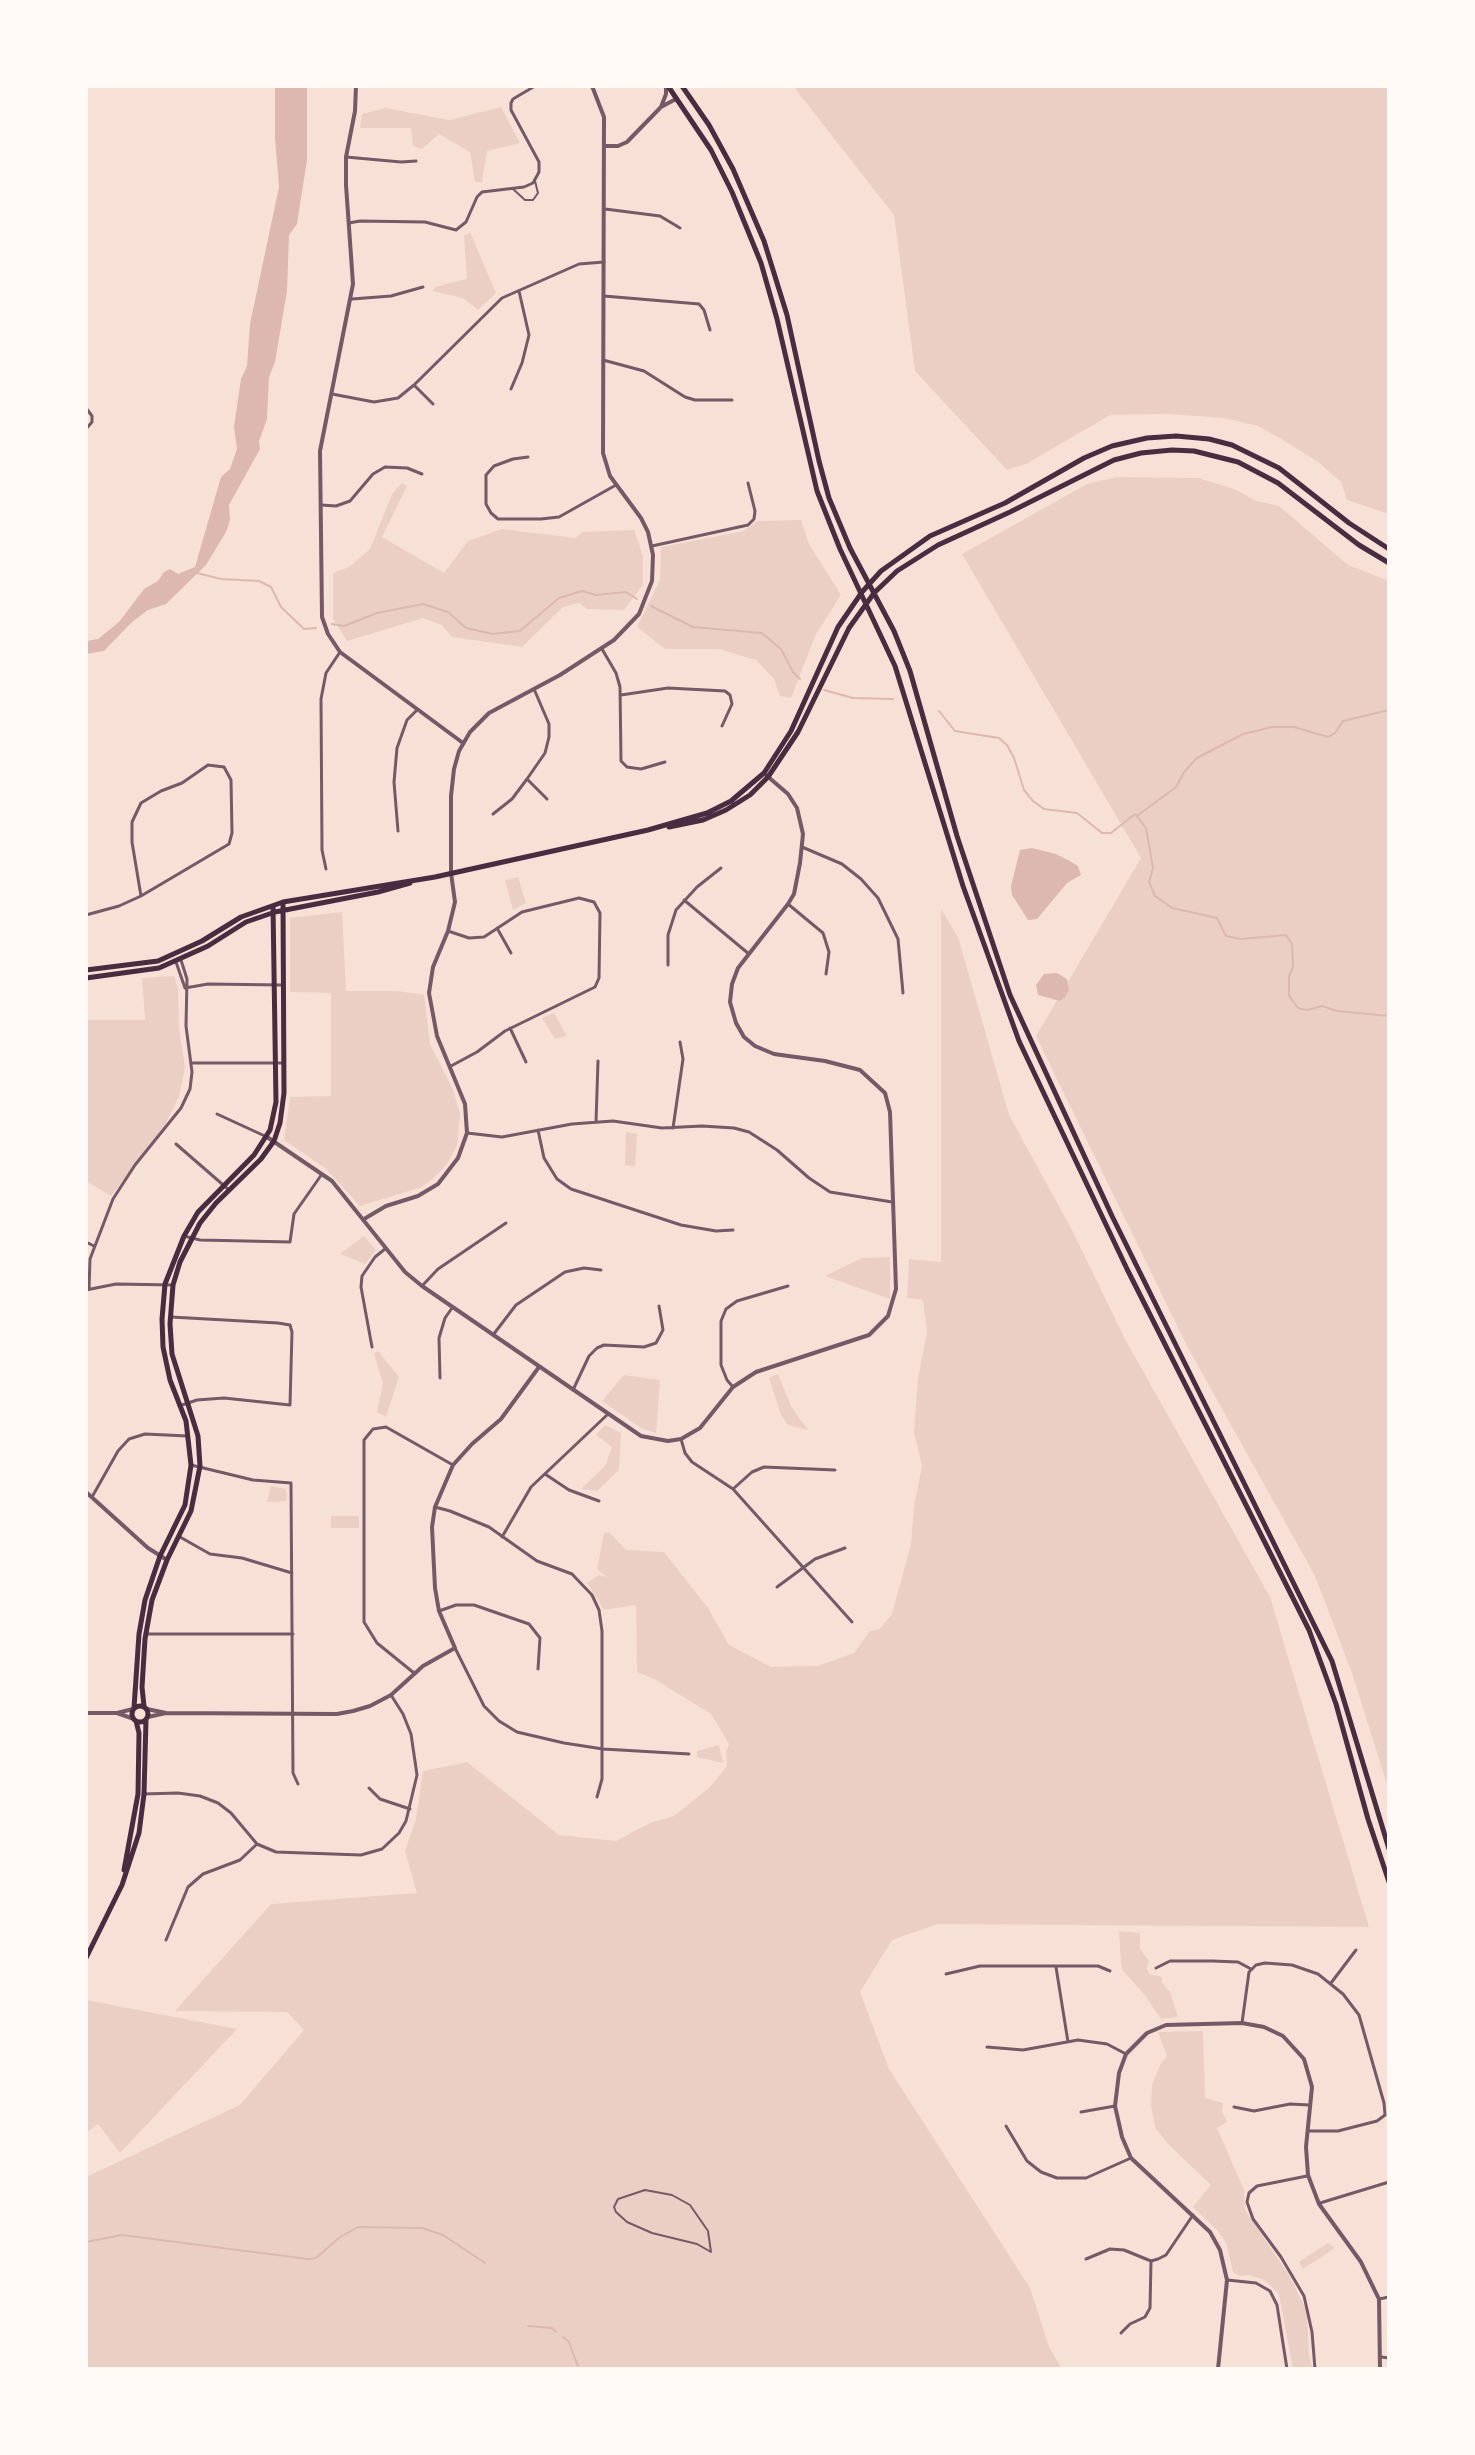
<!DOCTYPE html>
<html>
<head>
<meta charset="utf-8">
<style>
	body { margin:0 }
	#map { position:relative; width:1475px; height:2455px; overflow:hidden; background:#f7e1d7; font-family:"Varela Round",sans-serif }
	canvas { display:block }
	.frame { position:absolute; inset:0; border:88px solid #fffaf5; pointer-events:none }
</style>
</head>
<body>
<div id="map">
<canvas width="1475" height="2455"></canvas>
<div class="frame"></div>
</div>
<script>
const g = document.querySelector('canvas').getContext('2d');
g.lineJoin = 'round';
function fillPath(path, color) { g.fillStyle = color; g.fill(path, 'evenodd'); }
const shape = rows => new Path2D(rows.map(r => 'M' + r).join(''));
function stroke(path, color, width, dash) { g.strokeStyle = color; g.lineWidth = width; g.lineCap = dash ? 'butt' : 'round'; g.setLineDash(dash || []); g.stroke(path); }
const green = shape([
	[793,86,1389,86,1389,514,1347,500,1341,482,1318,462,1283,440,1258,426,1224,418,1166,414,1110,415,1026,464,1007,470,915,371,894,215],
	[501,107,520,143,487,151,482,182,475,182,470,152,439,134,422,149,413,146,411,128,360,128,362,114,385,108,449,120],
	[470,232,496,293,478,310,463,298,433,291,435,287,467,279,464,236],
	[1117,477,1198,478,1234,489,1256,501,1279,506,1348,565,1389,581,1389,1791,1352,1673,1315,1576,1187,1346,1036,1036,1141,858,962,554,1087,484],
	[402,483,407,486,382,537,444,573,468,541,502,529,575,538,583,532,634,530,643,556,643,585,624,610,587,609,579,603,563,607,522,647,452,637,442,625,423,618,347,641,333,619,333,573,349,567,370,549,392,494],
	[801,520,809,544,841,595,816,634,791,698,780,696,774,679,756,660,719,649,665,649,637,627,660,580,661,547,744,531,757,521],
	[518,877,526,903,513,910,505,880],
	[941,909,958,937,1009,1115,1073,1232,1125,1339,1270,1597,1369,1927,938,1924,892,1940,860,1992,889,2069,1030,2288,1049,2347,1062,2369,86,2369,86,2177,240,2105,304,2030,287,2012,175,2011,271,1904,417,1893,405,1851,416,1819,423,1771,467,1762,559,1835,616,1841,650,1823,674,1816,709,1788,727,1766,726,1752,729,1744,711,1714,656,1680,637,1672,636,1605,604,1610,587,1583,599,1575,607,1577,597,1569,604,1533,609,1532,626,1550,664,1552,708,1608,729,1645,771,1667,818,1666,854,1653,870,1631,880,1629,892,1614,911,1544,914,1506,922,1466,914,1432,918,1378,927,1332,923,1300,907,1298,909,1259,941,1262],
	[342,912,346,991,398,991,424,995,430,1044,453,1090,460,1114,457,1145,447,1164,435,1177,422,1187,360,1206,325,1168,284,1140,290,1097,331,1096,331,993,290,992,290,918],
	[174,976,178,989,179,1027,185,1068,179,1096,163,1130,111,1196,86,1181,86,1020,145,1020,142,978],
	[554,1013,567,1036,555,1039,542,1018],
	[626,1132,637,1134,635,1167,625,1165],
	[364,1236,376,1250,365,1264,340,1254],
	[890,1257,890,1299,825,1276,862,1258],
	[378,1351,399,1377,386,1417,377,1412,383,1383,374,1354],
	[778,1374,791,1406,808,1430,788,1425,781,1415,769,1378],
	[624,1375,660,1380,656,1433,641,1428,602,1401],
	[605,1425,621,1433,619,1470,597,1491,581,1489,605,1466,612,1447,596,1435],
	[271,1486,286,1489,287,1501,267,1502],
	[331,1516,359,1516,359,1528,331,1528],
	[719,1745,723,1763,697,1757,697,1751],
	[1119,1931,1140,1933,1140,1949,1149,1961,1147,1968,1149,1974,1162,1977,1162,1983,1170,1992,1178,2017,1161,2019,1144,1994,1123,1971,1121,1964],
	[86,2000,237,2029,120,2153,98,2124,86,2133],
	[1203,2031,1205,2098,1223,2103,1222,2112,1227,2122,1217,2128,1244,2190,1245,2210,1289,2275,1307,2312,1309,2357,1313,2369,1293,2369,1279,2294,1264,2280,1249,2275,1239,2276,1233,2272,1226,2243,1218,2231,1193,2207,1211,2185,1168,2144,1156,2129,1151,2106,1152,2085,1160,2065,1167,2056,1158,2032],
	[1328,2243,1335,2248,1303,2269,1299,2262]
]);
const water = shape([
	[275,86,307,86,307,160,297,224,289,235,287,291,275,362,269,377,267,419,259,441,260,449,229,505,230,520,226,532,206,565,166,604,148,610,132,622,104,651,86,654,86,641,98,639,119,622,144,589,158,581,164,572,170,569,178,574,195,567,221,477,230,469,237,449,234,427,241,379,247,366,250,324,279,187,275,138],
	[1032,848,1056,854,1068,860,1078,866,1081,875,1067,883,1037,919,1028,920,1012,895,1011,886,1020,850],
	[1057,973,1067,979,1069,990,1065,997,1060,1001,1038,995,1036,985,1044,974]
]);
const stream = shape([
	[197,573,221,579,259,581,271,587,281,607,304,629,316,628],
	[651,606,693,627,762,633,781,649,793,672,800,679],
	[332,624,344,626,377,613,423,604,448,612,466,628,493,634,520,631,559,598,582,591,596,595,626,592,637,599],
	[824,690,853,698,893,699],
	[939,711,955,731,999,738,1007,745,1014,758,1024,790,1033,801,1044,809,1077,813,1102,833,1111,833,1135,814,1146,828,1153,868,1149,882,1155,896,1172,908,1217,918,1226,936,1241,939,1286,935,1292,944,1293,967,1289,976,1289,996,1298,1008,1307,1010,1322,1006,1337,1011,1389,1016],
	[1137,816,1176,787,1184,772,1197,758,1243,734,1272,727,1294,727,1328,737,1335,733,1343,721,1389,710],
	[86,2242,122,2235,308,2259,316,2258,340,2237,358,2227,422,2228,443,2235,485,2263],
	[528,2326,552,2328,556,2332],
	[563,2337,569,2342,579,2369]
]);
const service = shape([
	[513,189,525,200,533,200,538,193,535,181],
	[645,2190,672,2195,690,2205,708,2231,711,2252,697,2244,652,2233,627,2222,616,2212,614,2207,618,2199,645,2190]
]);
const minor = shape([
	[346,157,401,162,416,161],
	[605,209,660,216,680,228],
	[349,223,360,221,425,222,456,230,466,222,477,197,482,192,524,187,533,183,539,172,539,162,511,110,511,103,513,99,535,86],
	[604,296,699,304,704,310,710,330],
	[352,299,391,296,423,287],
	[603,360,644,371,685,397,695,400,732,400],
	[414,385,433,404],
	[511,389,522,363,529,335,519,291],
	[332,394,374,402,398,398,414,385,502,298,579,264,604,262],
	[86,408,92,416,92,422,86,429],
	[528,457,513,459,494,466,486,475,486,504,491,513,498,519,541,519,559,517,616,485],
	[321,505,336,506,350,501,373,474,385,467,407,468,422,474],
	[652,546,748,525,754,519,755,511,748,483],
	[602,649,616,673,620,687,621,761,627,767,641,769,665,762],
	[534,689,549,724,549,737,545,753,527,779,547,799],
	[621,695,668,688,725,691,730,695,732,704,722,726],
	[493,814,512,799,527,779],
	[398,831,394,782,397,748,407,720,416,711],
	[802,847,842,864,861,879,878,898,898,939,903,993],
	[326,869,322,850,321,699,326,673,340,652],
	[684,900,749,954],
	[788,904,823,933,829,952,826,974],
	[86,915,119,906,141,896,229,844,232,833,231,780,224,767,208,765,182,783,161,791,141,803,132,822,132,842,141,896],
	[497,928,511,953],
	[448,931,469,938,484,937,522,912,579,898,594,902,600,913,599,978,595,987,505,1031,477,1052,451,1066],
	[176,962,185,988],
	[668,965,668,935,676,910,697,887,721,868],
	[185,988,208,984,281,985],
	[510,1028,526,1062],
	[192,1063,284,1063],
	[217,1114,267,1137],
	[596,1122,598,1061],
	[673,1128,683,1059,680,1042],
	[538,1130,544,1158,557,1179,571,1189,681,1225,716,1231,733,1230],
	[467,1133,502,1137,572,1124,613,1121,662,1128,702,1126,734,1128,749,1132,777,1150,809,1178,830,1192,892,1202],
	[176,1144,229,1190],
	[184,1236,200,1240,290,1242,294,1214,322,1174],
	[86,1242,94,1246],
	[422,1286,438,1269,506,1223],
	[89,1289,90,1259,113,1199,135,1165,181,1108,190,1089,192,1072,186,1026,187,979,181,960],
	[86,1290,116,1284,173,1285],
	[171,1317,278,1323,290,1325,292,1332,290,1405,224,1398,197,1400,179,1406],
	[493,1335,516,1305,565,1272,584,1268,601,1270],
	[372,1347,361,1287,362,1276,375,1257,385,1249],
	[440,1378,439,1338,445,1318,452,1308],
	[733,1387,727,1380,721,1365,721,1321,726,1309,737,1301,788,1286],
	[573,1390,589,1356,597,1348,604,1345,644,1347,656,1343,663,1330,659,1306],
	[681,1439,685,1453,692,1462,733,1489,852,1622],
	[191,1465,253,1480,291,1483,293,1773,298,1784],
	[545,1474,569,1490,599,1501],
	[733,1489,752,1472,764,1467,835,1470],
	[92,1497,118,1451,129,1439,145,1434,187,1436],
	[435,1507,450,1511,489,1527,537,1561,572,1574,592,1595,599,1610,602,1631,602,1779,597,1797],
	[180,1537,210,1554,242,1558,292,1573],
	[502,1537,531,1487,607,1415],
	[777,1587,815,1559,845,1548],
	[439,1611,456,1605,474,1605,529,1624,540,1638,538,1669],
	[145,1634,293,1634],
	[455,1648,484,1706,499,1721,517,1732,564,1743,603,1749,689,1754],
	[414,1673,377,1643,364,1622,364,1440,373,1429,386,1427,453,1465],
	[369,1788,380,1799,410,1809],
	[143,1794,178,1793,200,1796,218,1803,231,1813,257,1844,276,1852,361,1855,382,1849,399,1833,406,1821,417,1775,411,1734,403,1714,391,1695],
	[166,1940,188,1887,203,1874,240,1860,257,1844],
	[1056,1967,1068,2042],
	[1156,1968,1170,1961,1212,1961,1238,1962,1251,1969],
	[946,1974,980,1966,1098,1966,1110,1971],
	[1331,1983,1356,1950],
	[1242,2023,1249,1972,1256,1965,1265,1963,1292,1965,1318,1974,1343,1994,1359,2015,1384,2103,1385,2115,1377,2121,1338,2131,1308,2131],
	[987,2047,1023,2050,1078,2040,1107,2044,1126,2054],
	[1234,2107,1254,2111,1290,2104,1309,2105],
	[1081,2112,1115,2106],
	[1006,2126,1027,2161,1041,2172,1057,2178,1086,2178,1131,2158],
	[1307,2176,1257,2186,1249,2193,1247,2202,1253,2219,1281,2257,1304,2296,1312,2332,1315,2369],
	[1320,2203,1389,2182],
	[1086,2259,1110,2249,1124,2250,1151,2261,1158,2259,1166,2255,1193,2215],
	[1227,2280,1256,2283,1270,2291,1277,2305,1287,2369],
	[1379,2299,1389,2297],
	[1121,2333,1130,2324,1145,2317,1150,2308,1151,2261],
	[1381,2357,1389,2358]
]);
const tertiary = shape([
	[356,86,355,111,346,157,346,185,353,284,320,451,322,617,328,634,340,652,463,743],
	[661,107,666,94,666,86],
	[604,146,618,146,627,142,661,107,676,99],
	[267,1137,332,1181,405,1272,422,1286,641,1436,668,1441,681,1439,700,1428,733,1387,756,1372,869,1335,888,1316,896,1289,890,1112,885,1093,860,1070,825,1061,774,1054,755,1046,744,1037,736,1023,730,1002,732,984,738,968,788,904,794,894,800,863,803,834,797,808,788,794,766,775],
	[364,1219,386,1206,418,1196,438,1184,458,1158,467,1133,465,1104,437,1036,429,993,433,967,448,931,455,902,451,873,451,796,454,769,459,751,470,732,489,713,560,675,614,640,639,614,652,581,653,555,648,532,641,518,610,476,603,453,604,117,592,86],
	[86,1492,148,1548,167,1560],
	[147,1709,166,1713],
	[86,1713,117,1713,133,1709],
	[117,1713,134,1719],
	[148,1717,166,1713,337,1714,353,1711,370,1706,391,1695,423,1666,455,1648,439,1611,435,1588,432,1527,435,1507,453,1465,472,1444,501,1419,539,1367],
	[1218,2369,1227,2280,1220,2250,1210,2232,1131,2158,1122,2137,1115,2106,1119,2073,1126,2054,1147,2033,1166,2025,1242,2023,1264,2027,1283,2036,1304,2059,1312,2087,1306,2147,1308,2175,1319,2204,1361,2262,1379,2299,1380,2369]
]);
const secondary = shape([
	[668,86,711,150,732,192,761,263,777,319,817,491,840,549,895,666,963,886,1019,1041,1127,1269,1309,1630,1336,1704,1368,1819,1389,1882],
	[682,86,709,125,733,169,764,241,787,315,819,461,829,498,850,548,894,631,910,671,957,836,1010,995,1112,1216,1332,1661,1389,1849],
	[669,827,703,820,726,810,750,795,768,777,798,732,849,628,874,593,897,571,938,545,1010,512,1114,460,1141,453,1172,450,1194,451,1238,462,1278,483,1359,545,1389,563],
	[86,970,158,961,202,941,241,917,283,902,435,877,648,830,707,813,731,801,764,773,791,731,838,627,862,592,881,571,930,536,1005,503,1084,458,1112,446,1147,438,1176,436,1209,439,1232,445,1279,468,1349,523,1389,549],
	[86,978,159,968,208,946,246,922,275,912,378,892,410,883],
	'132 1714a8 8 0 1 1 16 0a8 8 0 1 1-16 0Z',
	[144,1706,142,1687,145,1639,152,1600,167,1560,191,1511,200,1466,198,1436,172,1354,170,1324,173,1285,180,1262,200,1223,216,1203,261,1159,274,1141,280,1123,284,1093,283,902],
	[134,1708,139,1634,145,1600,160,1556,185,1505,191,1465,186,1421,170,1380,163,1347,162,1319,165,1284,184,1236,198,1212,254,1155,270,1130,276,1102,273,906],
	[124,1870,138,1794,139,1733,136,1721],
	[86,1958,122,1885,139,1833,144,1794,146,1720]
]);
fillPath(green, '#ebcfc5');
fillPath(water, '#dcb8b0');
stroke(stream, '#dcb8b0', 2);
stroke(service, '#755966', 2);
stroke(minor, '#755966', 3);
stroke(tertiary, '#755966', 4);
stroke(secondary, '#4a2c40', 5);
</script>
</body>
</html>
